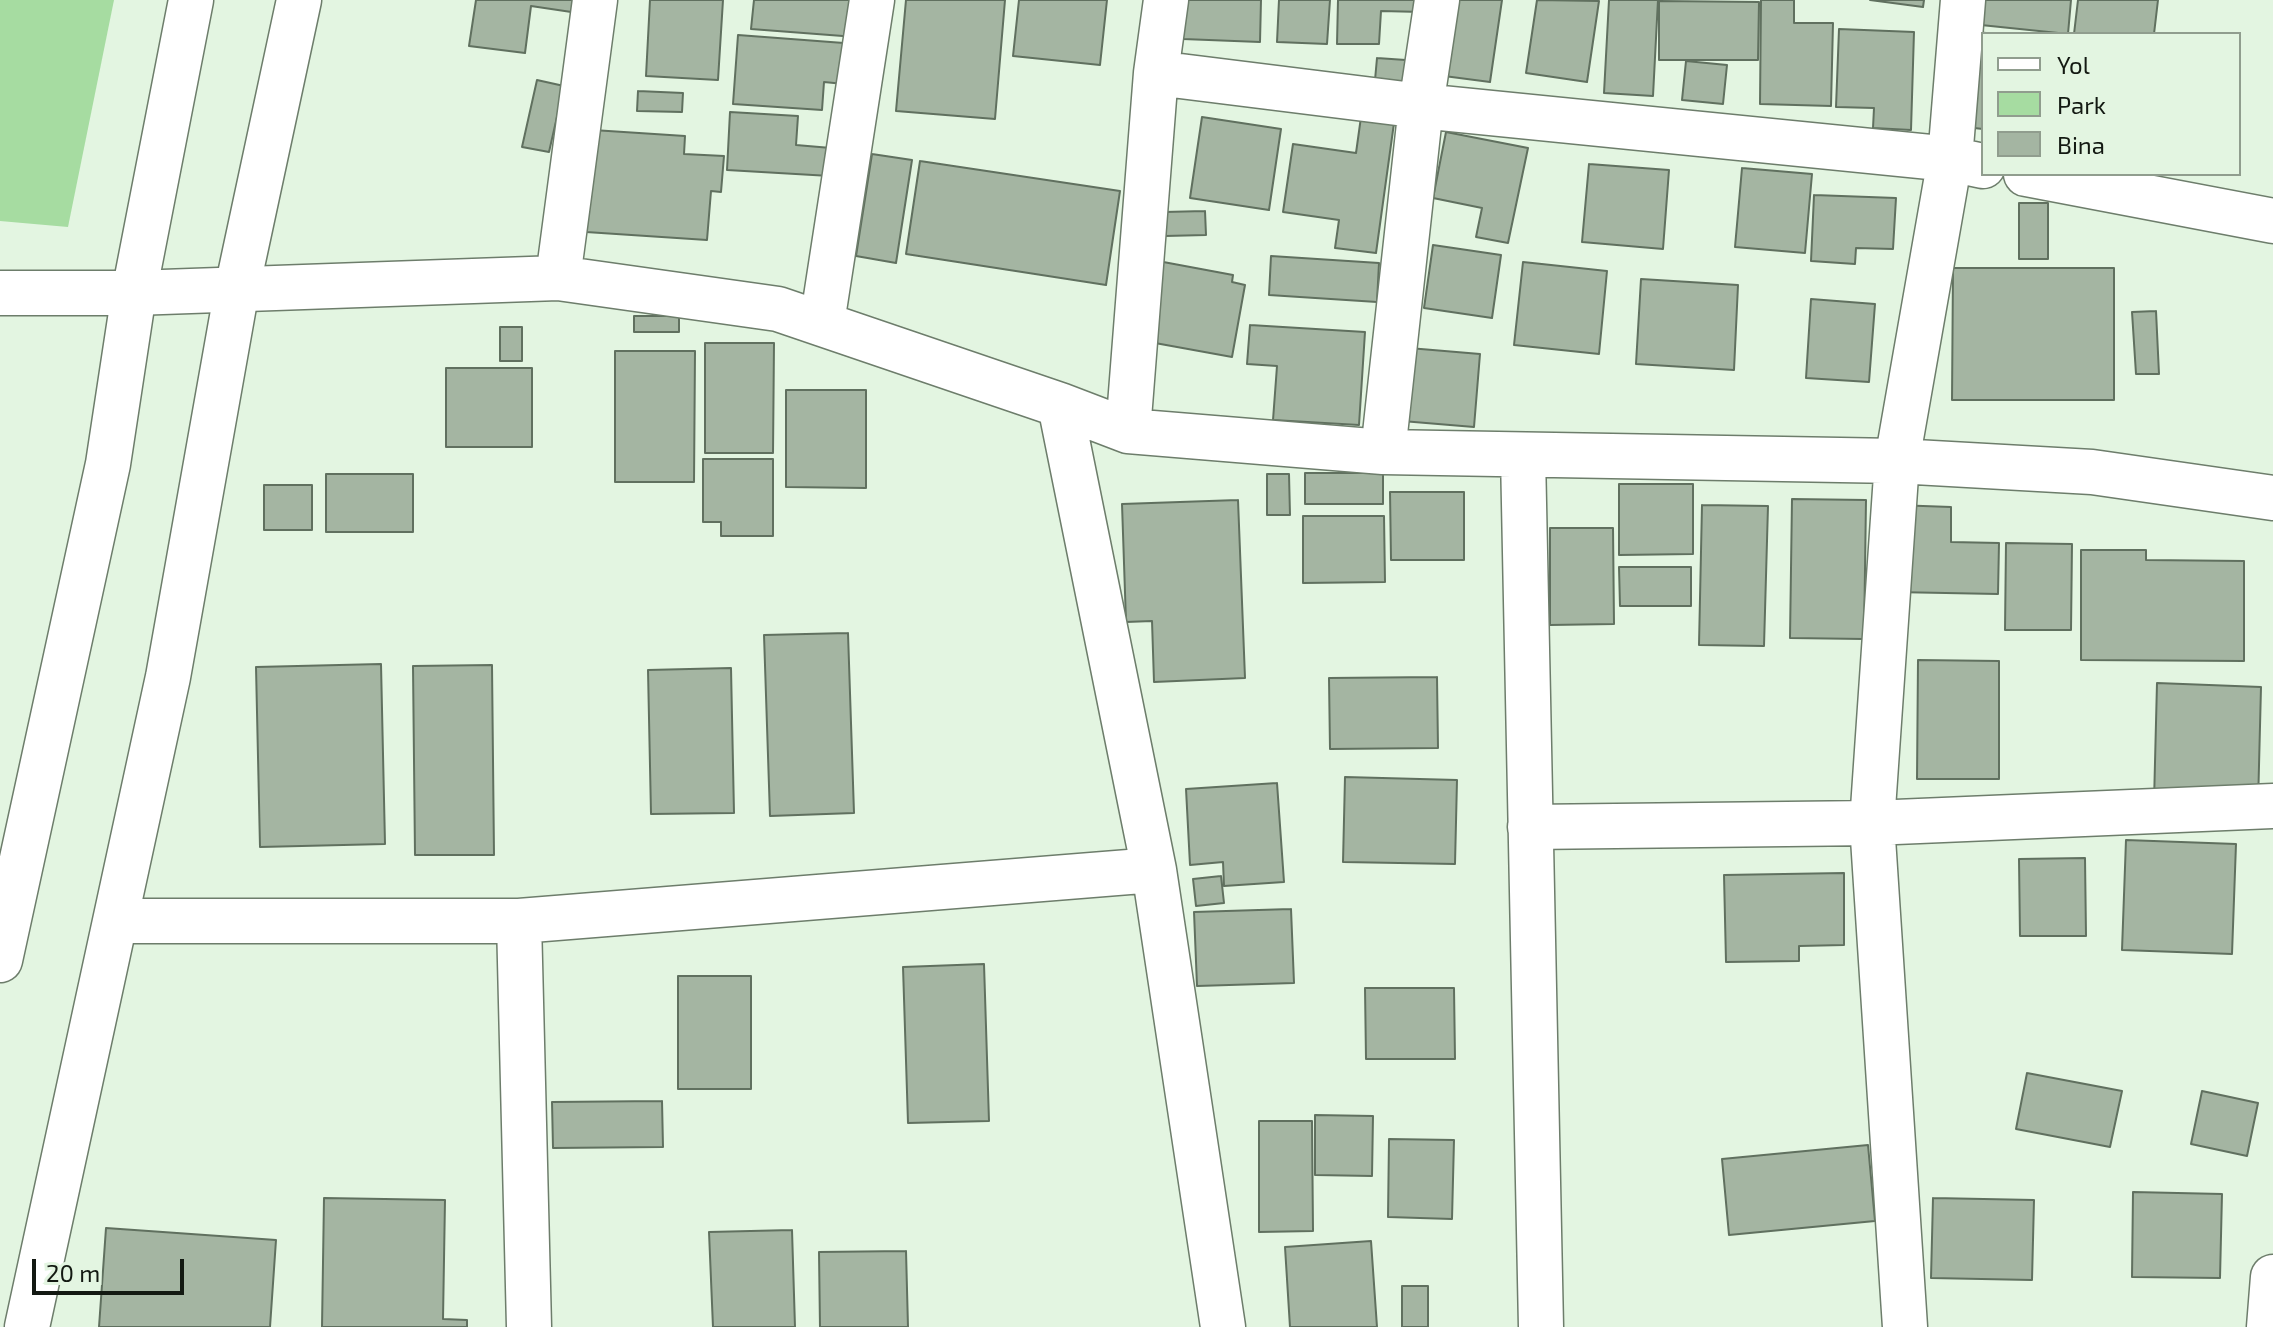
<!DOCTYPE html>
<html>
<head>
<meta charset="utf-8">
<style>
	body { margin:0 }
	#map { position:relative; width:2273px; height:1327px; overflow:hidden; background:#e3f5e1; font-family:"Exo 2",sans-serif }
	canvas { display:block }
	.legend { position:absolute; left:1981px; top:32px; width:260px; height:144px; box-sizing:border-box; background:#e3f5e1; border:2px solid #909d8e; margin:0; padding:10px 14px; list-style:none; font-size:24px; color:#131912 }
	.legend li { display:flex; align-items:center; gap:16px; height:40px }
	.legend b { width:40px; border:2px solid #909d8e }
	.scale { position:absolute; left:32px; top:1259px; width:152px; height:36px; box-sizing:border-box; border:4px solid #131912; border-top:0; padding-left:10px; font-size:24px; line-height:28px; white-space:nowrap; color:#131912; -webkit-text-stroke:6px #e3f5e1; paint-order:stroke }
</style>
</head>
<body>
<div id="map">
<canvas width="2273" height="1327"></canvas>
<ul class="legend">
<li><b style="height:10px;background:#fff"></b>Yol</li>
<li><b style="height:22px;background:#a6dca1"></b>Park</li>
<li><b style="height:22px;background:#a4b5a2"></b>Bina</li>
</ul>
<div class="scale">20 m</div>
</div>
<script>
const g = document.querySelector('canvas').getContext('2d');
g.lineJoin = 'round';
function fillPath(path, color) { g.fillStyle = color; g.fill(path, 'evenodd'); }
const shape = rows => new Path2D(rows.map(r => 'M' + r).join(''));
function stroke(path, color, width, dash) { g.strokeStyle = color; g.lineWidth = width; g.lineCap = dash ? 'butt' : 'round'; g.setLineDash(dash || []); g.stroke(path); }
const green = shape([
	[0,0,114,0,68,227,0,221]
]);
const building = shape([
	[476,0,580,0,578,13,531,6,525,53,469,46,476,0],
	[650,0,723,0,718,80,646,76,650,0],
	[754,0,859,0,856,37,751,29,754,0],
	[906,0,1005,0,995,119,896,111,906,0],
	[1019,0,1107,0,1100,65,1013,56,1019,0],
	[1184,0,1261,0,1260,42,1183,39,1184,0],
	[1279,0,1330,0,1327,44,1277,42,1279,0],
	[1338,0,1422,0,1422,12,1381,11,1379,44,1337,44,1338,0],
	[1455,0,1502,0,1490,82,1444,76,1455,0],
	[1537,0,1599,1,1587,82,1526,73,1537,0],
	[1609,0,1658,0,1653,96,1604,93,1609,0],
	[1761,0,1794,0,1794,23,1833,23,1831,106,1760,104,1761,0],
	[1870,0,1924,0,1923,7,1870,0],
	[1983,0,2071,0,2068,34,1981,25,1983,0],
	[2078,0,2158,0,2154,34,2074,34,2078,0],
	[1659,1,1759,2,1758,60,1659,60,1659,1],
	[1839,29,1914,32,1911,130,1873,128,1874,108,1836,107,1839,29],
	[1977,32,1995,34,1983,34,1983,129,1965,127,1977,32],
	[738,35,857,44,854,85,824,82,822,110,733,104,738,35],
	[1377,58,1420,61,1417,93,1374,91,1377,58],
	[1686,61,1727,65,1723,104,1682,100,1686,61],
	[537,80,564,86,549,152,522,147,537,80],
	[638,91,683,93,682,112,637,111,638,91],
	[730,112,798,116,796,145,831,148,830,176,727,170,730,112],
	[1202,117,1281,129,1269,210,1190,198,1202,117],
	[1361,117,1394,123,1376,253,1335,248,1339,220,1283,212,1293,144,1356,153,1361,117],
	[593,130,685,136,684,154,724,156,721,192,711,191,707,240,586,232,593,130],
	[1446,132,1528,148,1508,243,1476,237,1482,208,1433,198,1446,132],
	[872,154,912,160,896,263,856,256,872,154],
	[920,161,1120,191,1106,285,906,254,920,161],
	[1589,164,1669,170,1663,249,1582,242,1589,164],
	[1742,168,1812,174,1805,253,1735,247,1742,168],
	[1814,195,1896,198,1893,249,1856,248,1855,264,1811,261,1814,195],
	[2019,203,2048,203,2048,259,2019,259,2019,203],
	[1205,211,1206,235,1165,236,1164,212,1205,211],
	[1433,245,1501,255,1492,318,1424,308,1433,245],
	[1271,256,1379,263,1377,302,1269,295,1271,256],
	[1158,261,1233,275,1232,282,1245,285,1232,357,1144,341,1158,261],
	[1523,262,1607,271,1599,354,1514,345,1523,262],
	[1953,268,2114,268,2114,400,1952,400,1953,268],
	[1641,279,1738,285,1734,370,1636,364,1641,279],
	[1811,299,1875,304,1869,382,1806,378,1811,299],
	[2156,311,2159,374,2136,374,2132,312,2156,311],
	[634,316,679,316,679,332,634,332,634,316],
	[1250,325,1365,332,1359,425,1273,420,1277,366,1247,364,1250,325],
	[500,327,522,327,522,361,500,361,500,327],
	[705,343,774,343,773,453,705,453,705,343],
	[1409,348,1480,354,1474,427,1402,421,1409,348],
	[615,351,695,351,694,482,615,482,615,351],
	[446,368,532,368,532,447,446,447,446,368],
	[786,390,866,390,866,488,786,487,786,390],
	[703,459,773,459,773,536,721,536,721,522,703,522,703,459],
	[1305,473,1383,473,1383,504,1305,504,1305,473],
	[326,474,413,474,413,532,326,532,326,474],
	[1267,474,1289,474,1290,515,1267,515,1267,474],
	[1619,484,1693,484,1693,554,1619,555,1619,484],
	[264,485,312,485,312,530,264,530,264,485],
	[1390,492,1464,492,1464,560,1391,560,1390,492],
	[1792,499,1866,500,1864,639,1790,638,1792,499],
	[1238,500,1245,678,1154,682,1152,621,1126,622,1122,504,1238,500],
	[1702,505,1768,506,1764,646,1699,645,1702,505],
	[1895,505,1951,507,1951,542,1999,543,1998,594,1893,592,1895,505],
	[1303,516,1384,516,1385,582,1303,583,1303,516],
	[1550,528,1613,528,1614,624,1550,625,1550,528],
	[2006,543,2072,544,2071,630,2005,630,2006,543],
	[2081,550,2146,550,2146,560,2244,561,2244,661,2081,660,2081,550],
	[1619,567,1691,567,1691,606,1620,606,1619,567],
	[848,633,854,813,770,816,764,635,848,633],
	[1918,660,1999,661,1999,779,1917,779,1918,660],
	[381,664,385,844,260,847,256,667,381,664],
	[492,665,494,855,415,855,413,666,492,665],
	[731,668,734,813,651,814,648,670,731,668],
	[1437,677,1438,748,1330,749,1329,678,1437,677],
	[2157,683,2261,687,2258,805,2154,802,2157,683],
	[1345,777,1457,780,1455,864,1343,862,1345,777],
	[1277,783,1284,882,1224,886,1223,862,1190,865,1186,789,1277,783],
	[2126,840,2236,844,2232,954,2122,950,2126,840],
	[2085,858,2086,936,2020,936,2019,859,2085,858],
	[1844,873,1844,945,1799,946,1799,961,1726,962,1724,875,1844,873],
	[1221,876,1224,903,1196,906,1193,879,1221,876],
	[1291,909,1294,983,1197,986,1194,912,1291,909],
	[984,964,989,1121,908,1123,903,967,984,964],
	[678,976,751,976,751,1089,678,1089,678,976],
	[1365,988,1454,988,1455,1059,1366,1059,1365,988],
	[2027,1073,2122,1091,2110,1147,2016,1129,2027,1073],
	[2202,1091,2258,1103,2247,1156,2191,1144,2202,1091],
	[662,1101,663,1147,553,1148,552,1102,662,1101],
	[1315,1115,1373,1116,1372,1176,1315,1175,1315,1115],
	[1259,1121,1312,1121,1313,1231,1259,1232,1259,1121],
	[1389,1139,1454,1140,1452,1219,1388,1217,1389,1139],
	[1868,1145,1875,1221,1729,1235,1722,1159,1868,1145],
	[2133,1192,2222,1194,2220,1278,2132,1277,2133,1192],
	[324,1198,445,1200,443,1319,467,1320,467,1327,322,1327,324,1198],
	[1933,1198,2034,1200,2032,1280,1931,1278,1933,1198],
	[106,1228,276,1240,270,1327,99,1327,106,1228],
	[792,1230,795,1327,713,1327,709,1232,792,1230],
	[1371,1241,1377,1327,1290,1327,1285,1247,1371,1241],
	[906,1251,908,1327,820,1327,819,1252,906,1251],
	[1402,1286,1428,1286,1428,1327,1402,1327,1402,1286]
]);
const minor = shape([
	[1156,73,1421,106,1950,159,1983,166],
	[2026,174,2273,221],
	[558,278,595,0],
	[0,293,134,293,558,278,778,309,1060,405,1154,870,1223,1327],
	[822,323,872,0],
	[1060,405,1128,431,1383,452,1897,461,2092,472,2273,498],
	[1128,431,1156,73,1166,0],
	[1383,452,1421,106,1437,0],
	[1523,455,1541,1327],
	[1530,827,1872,823,2273,806],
	[117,921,519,921,1154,870],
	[519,921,529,1327],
	[1905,1327,1872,823,1897,461,1950,159,1963,0],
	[2269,1327,2273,1277]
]);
const secondary = shape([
	[0,960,108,464,134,293,191,0],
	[27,1327,168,677,237,289,299,0]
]);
fillPath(green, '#a6dca1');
fillPath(building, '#a4b5a2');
stroke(building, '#60705f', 2);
stroke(minor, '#6d7d6b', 47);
stroke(secondary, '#6d7d6b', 47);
stroke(minor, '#fff', 44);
stroke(secondary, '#fff', 44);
</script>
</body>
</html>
